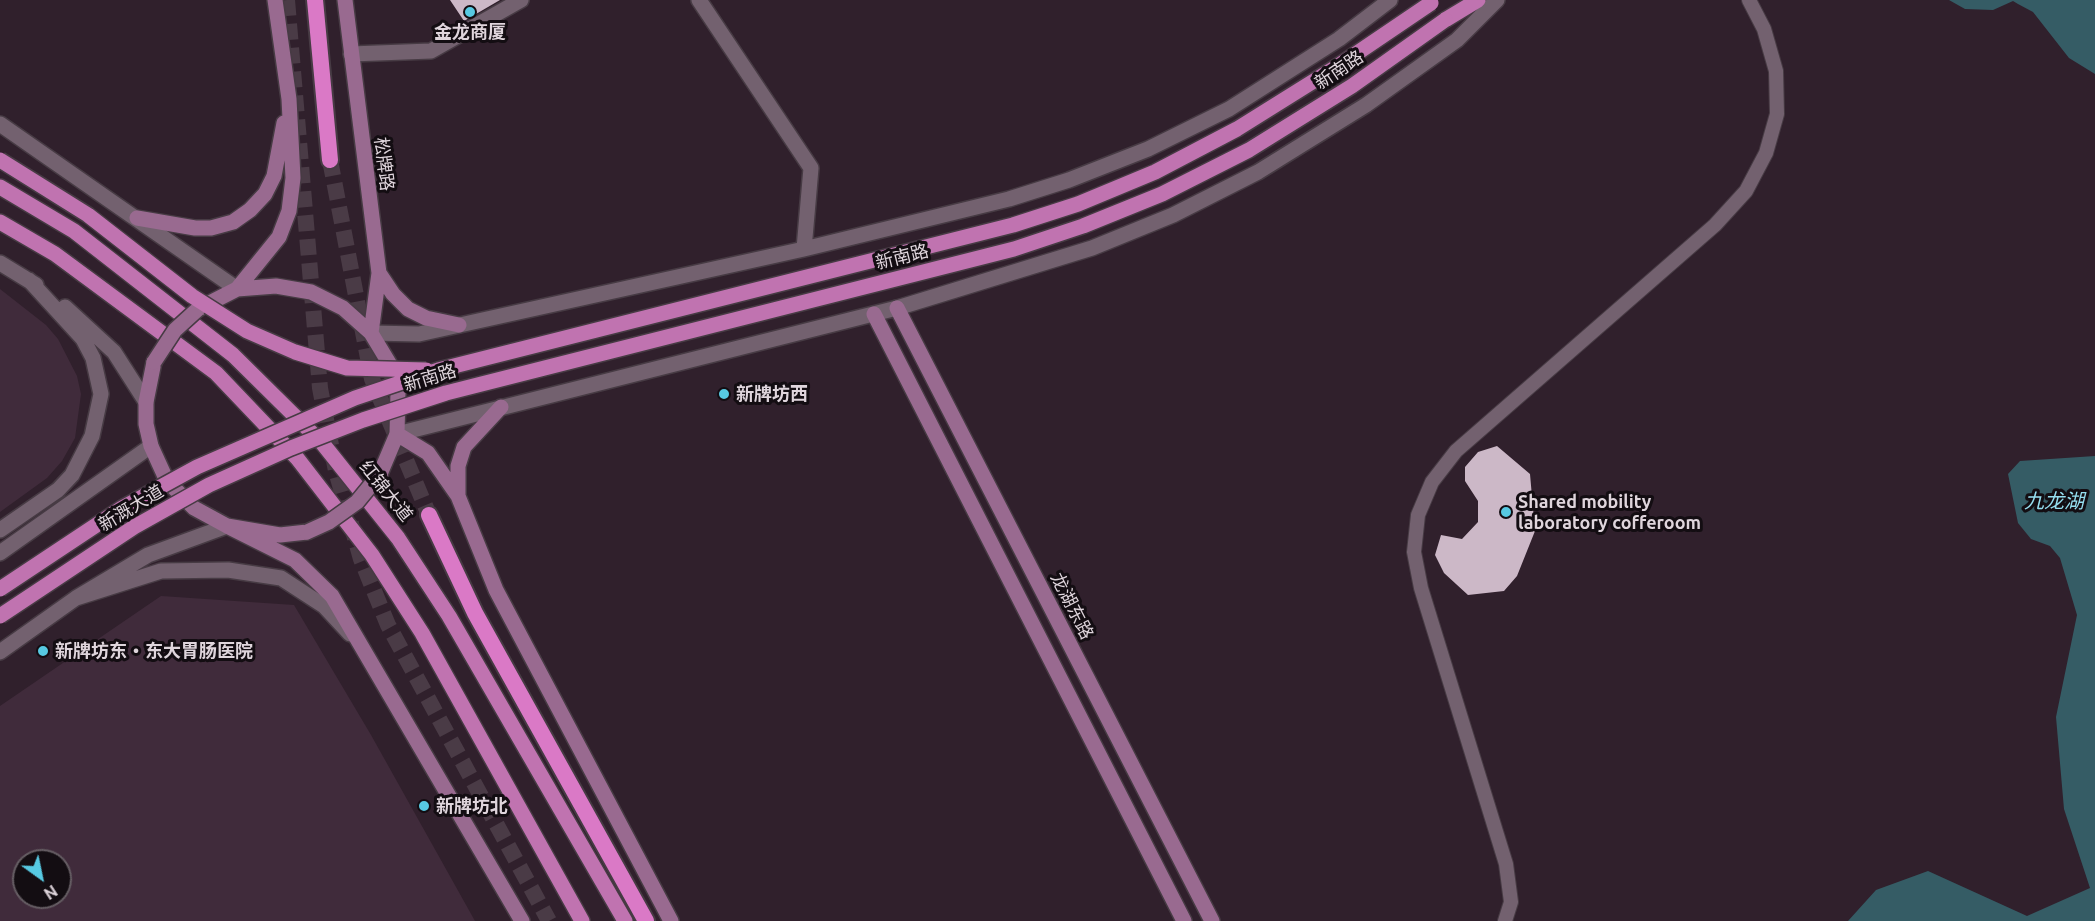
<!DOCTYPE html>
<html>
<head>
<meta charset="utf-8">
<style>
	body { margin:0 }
	#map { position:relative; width:2095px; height:921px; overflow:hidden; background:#30202c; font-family:Ubuntu,sans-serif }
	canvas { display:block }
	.north { position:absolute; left:12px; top:849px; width:60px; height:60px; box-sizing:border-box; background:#130d12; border:2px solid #655d63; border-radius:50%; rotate:147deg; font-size:16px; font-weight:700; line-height:24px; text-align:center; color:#dfd5dc }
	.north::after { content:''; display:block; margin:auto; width:21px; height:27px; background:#57c9e2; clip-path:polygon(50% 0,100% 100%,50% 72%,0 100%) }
</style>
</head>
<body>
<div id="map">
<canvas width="2095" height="921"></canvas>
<div class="north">N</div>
</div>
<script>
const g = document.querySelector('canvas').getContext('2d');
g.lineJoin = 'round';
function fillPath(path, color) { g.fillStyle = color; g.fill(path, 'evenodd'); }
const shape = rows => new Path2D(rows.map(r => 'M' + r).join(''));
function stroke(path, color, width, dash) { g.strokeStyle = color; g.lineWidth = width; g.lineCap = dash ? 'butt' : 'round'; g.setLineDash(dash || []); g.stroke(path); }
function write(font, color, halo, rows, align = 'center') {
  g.font = font + ' Ubuntu,"Noto Sans SC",sans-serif'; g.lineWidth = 6; g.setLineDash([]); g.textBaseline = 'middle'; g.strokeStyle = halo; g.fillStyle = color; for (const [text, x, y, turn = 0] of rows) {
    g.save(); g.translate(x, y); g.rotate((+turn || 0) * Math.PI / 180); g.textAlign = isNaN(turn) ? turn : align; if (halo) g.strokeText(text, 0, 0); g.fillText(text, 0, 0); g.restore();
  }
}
const built = shape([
	[0,289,46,325,58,339,77,376,81,394,75,438,62,461,47,478,0,512],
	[161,596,294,605,371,735,475,921,0,921,0,706],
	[24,861,60,861,60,897,24,897]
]);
const water = shape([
	[1949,0,2095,0,2095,74,2069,58,2033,12,2018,4,2013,1,1993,10,1965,9],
	[2095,456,2095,921,1848,921,1876,890,1928,871,2027,916,2090,888,2064,809,2056,717,2077,615,2060,558,2050,546,2031,539,2018,523,2008,474,2020,461]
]);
const building = shape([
	[450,0,500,0,464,21],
	[1497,446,1530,474,1535,531,1517,576,1504,591,1468,595,1444,573,1435,555,1441,535,1462,539,1478,522,1478,501,1465,481,1465,467,1478,452]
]);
const trunkTunnel = shape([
	[287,0,320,388,336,471,361,559,388,625,549,921],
	[330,160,372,379,429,515]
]);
const minor = shape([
	[1505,921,1511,902,1506,864,1421,588,1414,552,1418,515,1432,482,1456,451,1715,225,1746,191,1766,153,1777,114,1776,71,1764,29,1749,0]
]);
const tertiary = shape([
	[699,0,811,168,804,249],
	[351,54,431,51,521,0],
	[0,124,237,289],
	[0,263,36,285],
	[65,307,114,352,146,402],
	[371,333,419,334,804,249,1009,199,1069,180,1148,149,1229,109,1339,39,1390,0],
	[397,434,897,308,1092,248,1173,215,1258,172,1366,105,1457,40,1497,0],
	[0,530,58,490,72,475,92,436,101,394,93,358,83,339,29,280],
	[0,553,151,446],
	[76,598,161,571,228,570,281,578,324,606,350,634],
	[0,652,76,598,148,555,227,526]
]);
const secondary = shape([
	[345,0,379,273,371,333],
	[137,218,195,228,211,228,233,222,250,210,265,194,274,176,284,123],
	[379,273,393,294,408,309,426,318,459,325],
	[237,289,279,237,289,211,293,178,289,99,275,0],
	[897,308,1212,921],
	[198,309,237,289,276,286,311,292,343,308,371,333,389,363,398,392,397,434,380,474],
	[874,314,1184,921],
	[154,362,146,402,146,424,151,446,167,481,194,508,227,526,280,535,307,532],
	[397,434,428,453,458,496,496,590,671,921],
	[458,496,458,466,464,447,501,407],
	[227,526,295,560,332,596,522,921]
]);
const primary = shape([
	[1445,20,1478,0],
	[0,187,74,231,233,355,323,444,398,538,449,616,625,921],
	[0,222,55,254,216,373,297,458,372,555,422,633,582,921]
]);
const trunk = shape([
	[315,0,330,160],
	[429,515,475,613,646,921]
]);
const secondaryBridge = shape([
	[154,362,175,330,198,309],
	[307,532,329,522,357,502,380,474]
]);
const primaryBridge = shape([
	[0,160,88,215,192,296,247,331,295,352,347,368,426,370],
	[0,589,122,508,197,467,355,398,438,370,1013,225,1078,204,1155,172,1237,129,1341,64,1431,3],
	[0,616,134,527,209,485,291,448,363,420,446,393,1014,249,1083,226,1162,194,1249,150,1352,86,1445,20]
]);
const markers = [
	[470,12,6,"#57c9e2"],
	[724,394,6,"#57c9e2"],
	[1506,512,6,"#57c9e2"],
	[43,651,6,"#57c9e2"],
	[424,806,6,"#57c9e2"]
];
const poiNames = [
	["金龙商厦",470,32,"center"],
	["新牌坊西",736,394],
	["Shared mobility",1518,502],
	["laboratory cofferoom",1518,523],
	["新牌坊东‧东大胃肠医院",55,651],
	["新牌坊北",436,806]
];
const streetNames = [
	["新南路",1339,70,-34],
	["松牌路",384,164,83],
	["新南路",902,257,-14],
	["新南路",430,378,-17],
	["红锦大道",386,491,51],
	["新溉大道",131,508,-31],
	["龙湖东路",1072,606,63]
];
const waterNames = [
	["九龙湖",2054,501]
];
fillPath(built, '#402b3b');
fillPath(water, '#355c65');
fillPath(building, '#ccb8c7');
stroke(trunkTunnel, '#4a3b46', 16, [16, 8]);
stroke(minor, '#473b44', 16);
stroke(tertiary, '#473b44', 18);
stroke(secondary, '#473b44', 18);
stroke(primary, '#473b44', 18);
stroke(trunk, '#473b44', 20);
stroke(minor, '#73616f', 14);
stroke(tertiary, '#73616f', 15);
stroke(secondary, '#996a90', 15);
stroke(primary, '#c073b0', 15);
stroke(trunk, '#da79c6', 16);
stroke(secondaryBridge, '#473b44', 18, []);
stroke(primaryBridge, '#473b44', 18, []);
stroke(secondaryBridge, '#996a90', 15);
stroke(primaryBridge, '#c073b0', 15);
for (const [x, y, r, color] of markers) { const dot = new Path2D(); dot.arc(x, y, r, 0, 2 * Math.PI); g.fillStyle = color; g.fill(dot); stroke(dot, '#130d12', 2); }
write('bold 18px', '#dfd5dc', '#130d12', poiNames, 'left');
write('18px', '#dfd5dc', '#130d12', streetNames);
write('italic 20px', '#95deef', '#130d12', waterNames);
</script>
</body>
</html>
